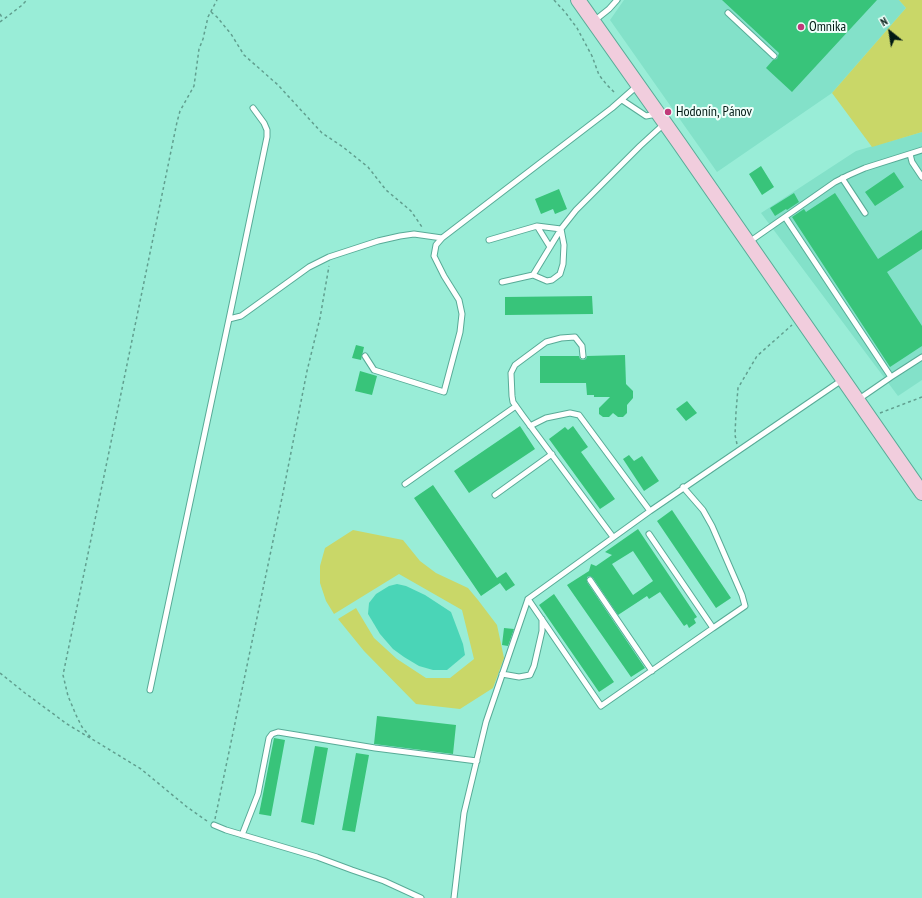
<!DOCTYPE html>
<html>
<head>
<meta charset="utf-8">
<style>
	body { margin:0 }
	#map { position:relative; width:922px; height:898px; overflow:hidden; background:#99edd7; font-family:"PT Sans Narrow",sans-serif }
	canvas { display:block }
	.north { position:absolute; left:870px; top:12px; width:40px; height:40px; -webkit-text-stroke:3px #effffa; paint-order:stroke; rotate:330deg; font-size:11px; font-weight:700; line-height:16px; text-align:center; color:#011a14 }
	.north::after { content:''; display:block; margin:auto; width:14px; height:18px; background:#011a14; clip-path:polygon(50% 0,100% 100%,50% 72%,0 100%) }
</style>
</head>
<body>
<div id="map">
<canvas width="922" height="898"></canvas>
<div class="north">N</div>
</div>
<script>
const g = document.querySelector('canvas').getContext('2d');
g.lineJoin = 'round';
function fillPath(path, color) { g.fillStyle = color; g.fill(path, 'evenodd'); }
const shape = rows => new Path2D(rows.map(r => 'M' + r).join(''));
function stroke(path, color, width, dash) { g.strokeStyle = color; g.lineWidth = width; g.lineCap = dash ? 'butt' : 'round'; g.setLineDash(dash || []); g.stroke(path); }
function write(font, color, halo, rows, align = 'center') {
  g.font = font + ' "PT Sans Narrow",sans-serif'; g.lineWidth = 4; g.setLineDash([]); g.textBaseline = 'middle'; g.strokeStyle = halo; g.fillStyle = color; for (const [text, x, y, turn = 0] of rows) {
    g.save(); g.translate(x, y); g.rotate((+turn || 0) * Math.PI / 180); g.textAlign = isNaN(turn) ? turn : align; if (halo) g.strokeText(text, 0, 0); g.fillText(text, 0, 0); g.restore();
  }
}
const built = shape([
	[624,0,899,0,906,8,832,93,717,172,610,20],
	[922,132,922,380,898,396,761,213,856,151]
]);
const green = shape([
	[899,0,922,0,922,132,872,147,832,93,906,8],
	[353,530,403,540,420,561,436,573,468,588,478,600,497,625,504,658,493,688,460,709,416,704,364,651,338,619,356,608,374,638,397,659,426,678,450,678,474,659,462,610,399,574,334,614,326,601,320,583,320,566,325,548]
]);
const water = shape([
	[397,584,406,586,425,595,451,612,463,644,465,655,447,670,433,670,419,666,404,657,393,649,380,634,368,614,369,603,376,594,389,586]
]);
const building = shape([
	[722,0,877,0,792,92,766,68,773,60,777,59,779,53],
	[761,166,774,187,762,195,749,174],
	[894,172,904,187,875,206,865,192],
	[559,189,567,209,555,214,553,209,541,214,535,199],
	[794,193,799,202,787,210,786,209,775,216,770,208],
	[835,193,878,259,922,230,922,249,887,272,922,326,922,346,890,367,792,217,804,209,806,212],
	[592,296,593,314,505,315,505,297],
	[356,345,364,347,361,360,352,358],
	[625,355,626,384,633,391,633,398,627,405,627,413,623,417,618,417,613,413,609,417,603,417,599,414,599,408,610,397,594,397,594,395,587,395,586,383,540,383,540,356,579,356,580,359,583,360,586,359,587,356],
	[360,371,377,376,372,395,355,391],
	[687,401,697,413,686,421,676,409],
	[520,426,535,449,469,493,454,471],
	[573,426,588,447,581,452,615,499,600,509,549,439,565,427,568,430],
	[629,455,634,461,642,456,659,481,644,491,623,459],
	[433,485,497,578,506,572,515,585,506,591,500,583,481,596,414,498],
	[672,510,731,598,716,608,657,521],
	[638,529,697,617,694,619,696,623,689,628,687,624,684,626,660,592,649,599,647,596,618,615,593,578,590,576,587,577,587,582,645,668,631,677,567,585,589,571,591,564,596,566,612,555,605,552],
	[633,551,653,581,633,595,612,564],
	[554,594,614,682,599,692,539,605],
	[504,628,514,629,508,646,502,645],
	[377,716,456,725,453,754,374,744],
	[274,738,285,740,271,816,259,814],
	[315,746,328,748,314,825,301,822],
	[356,753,369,755,355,832,342,830]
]);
const path = shape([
	[554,0,565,12,577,28,592,56,599,75,607,85,616,94],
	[211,12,217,17,231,34,244,55,278,85,322,133,343,147,368,167,386,190,411,211,422,227],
	[0,14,3,19],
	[0,22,21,6,27,0],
	[880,413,922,397],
	[737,444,735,435,736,412,738,388,757,356,792,325],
	[0,673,25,693,67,724,90,738],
	[215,819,283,493,307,371,320,318,329,266],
	[207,821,187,807,141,769,92,739,82,727,76,715,68,696,63,675,177,122,180,111,194,86,199,49,203,39,208,17,217,0]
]);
const service = shape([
	[728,13,774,56],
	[594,21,609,9,617,0],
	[622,100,646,116,657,114],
	[253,108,264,123,267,130,267,137,229,319,241,316,309,267,329,257,378,241,400,236,414,234,442,238,612,108,637,86],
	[910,154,912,162,922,177],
	[842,178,865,213],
	[785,217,891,377,922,357],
	[489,240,537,226,550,247],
	[749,242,835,182,849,175,865,168,922,150],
	[533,275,547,281,552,280,560,274,563,264,564,245,561,229,537,226],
	[502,282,533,275,561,229,576,210,640,146,664,124],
	[365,356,374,370,444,392,460,332,462,314,459,300,444,276,434,256,436,245,442,238],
	[583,356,582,346,575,337,561,338,546,342,515,365,511,373,512,396,513,402,523,416,613,537],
	[859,399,891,377],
	[530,426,546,418,570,413,579,415,650,511],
	[405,484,516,406],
	[683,487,703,510,712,526,742,595,745,606,713,628],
	[495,495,552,454],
	[590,580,652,671],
	[528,599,601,706,713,628,649,534],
	[502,674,519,677,530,675,534,666,542,631,542,619],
	[150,690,229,319],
	[214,825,226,830,317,857,352,870,384,881,421,898],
	[242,835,258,794,269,738,272,734,278,732,375,748,477,761],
	[454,898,464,813,486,722,528,599,650,511,842,380]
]);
const secondary = shape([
	[578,0,679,143,922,493]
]);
const markers = [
	[801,27,4,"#c03979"],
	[668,112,4,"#c03979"]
];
const poiNames = [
	["Omnika",809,27],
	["Hodonín, Pánov",676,112]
];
fillPath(built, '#83e1c9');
fillPath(green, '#c9d768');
fillPath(water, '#4ad5b7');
fillPath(building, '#38c47a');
stroke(service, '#58ab97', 7);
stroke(secondary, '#58ab97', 16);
stroke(path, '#619f8f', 1.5, [3, 3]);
stroke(service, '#fff', 5);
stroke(secondary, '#f1cddd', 14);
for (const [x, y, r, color] of markers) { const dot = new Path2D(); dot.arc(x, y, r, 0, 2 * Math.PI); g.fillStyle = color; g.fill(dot); stroke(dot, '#effffa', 1.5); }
write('14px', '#011a14', '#effffa', poiNames, 'left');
</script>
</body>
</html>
